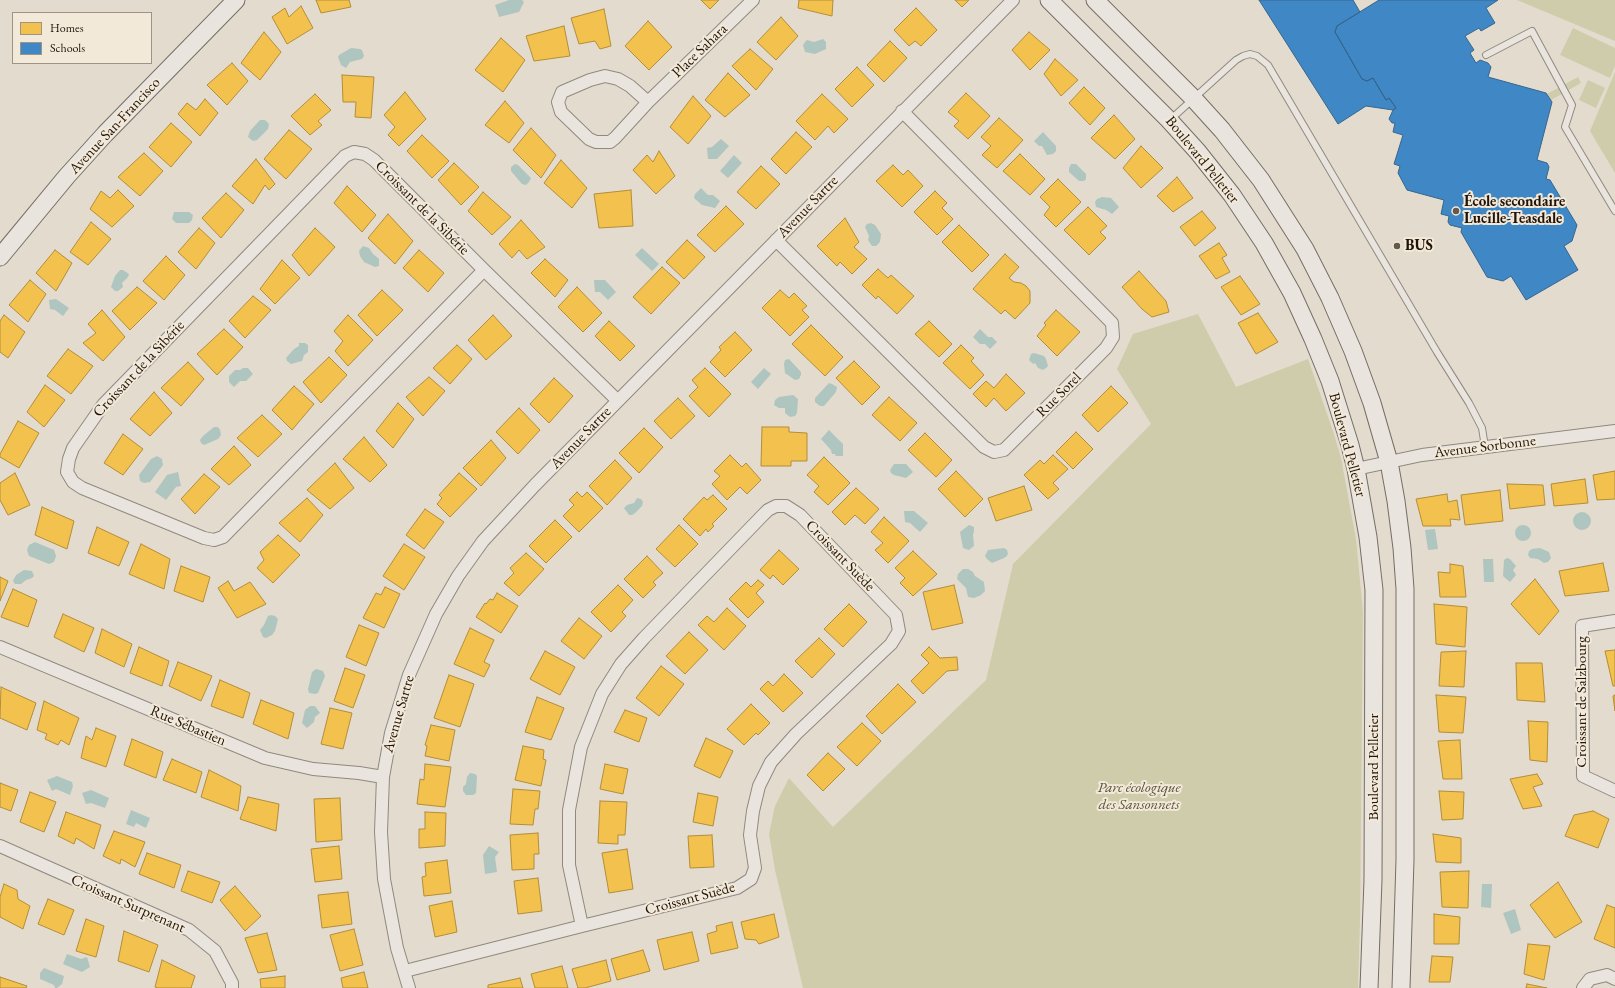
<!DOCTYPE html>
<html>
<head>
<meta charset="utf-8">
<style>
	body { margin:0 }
	#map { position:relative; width:1615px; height:988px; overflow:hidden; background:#e3dbcd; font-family:"EB Garamond",serif }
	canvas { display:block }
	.legend { position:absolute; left:12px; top:12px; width:140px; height:52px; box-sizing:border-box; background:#f2e9d9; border:1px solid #9e9386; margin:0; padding:5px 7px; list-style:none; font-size:12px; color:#211309 }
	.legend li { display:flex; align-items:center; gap:8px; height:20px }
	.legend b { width:20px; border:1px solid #9e9386 }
</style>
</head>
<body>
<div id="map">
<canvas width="1615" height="988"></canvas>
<ul class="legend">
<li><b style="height:11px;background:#f2c14e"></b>Homes</li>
<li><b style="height:11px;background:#3f88c5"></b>Schools</li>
</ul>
</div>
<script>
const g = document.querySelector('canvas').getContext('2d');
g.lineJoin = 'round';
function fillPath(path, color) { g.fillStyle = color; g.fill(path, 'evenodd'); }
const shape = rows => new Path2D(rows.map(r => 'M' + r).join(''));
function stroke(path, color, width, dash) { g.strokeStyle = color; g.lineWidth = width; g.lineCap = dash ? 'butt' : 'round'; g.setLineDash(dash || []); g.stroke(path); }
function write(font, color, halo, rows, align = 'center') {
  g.font = font + ' "EB Garamond",serif'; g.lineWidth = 4; g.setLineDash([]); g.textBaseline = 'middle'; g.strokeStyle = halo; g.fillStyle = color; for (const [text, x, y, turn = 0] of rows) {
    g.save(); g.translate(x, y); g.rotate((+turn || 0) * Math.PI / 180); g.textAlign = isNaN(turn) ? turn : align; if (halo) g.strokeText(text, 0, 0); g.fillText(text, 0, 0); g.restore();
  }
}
const green = shape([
	[1517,0,1615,0,1615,41],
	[1573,28,1615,48,1615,66,1610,78,1560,55],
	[1615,72,1615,173,1590,131],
	[1578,77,1581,83,1551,100,1547,94],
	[1588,80,1605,88,1596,108,1579,100],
	[1198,314,1236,387,1308,359,1333,431,1341,458,1356,539,1363,612,1360,922,1358,988,803,988,775,870,769,834,775,806,789,778,833,827,986,680,1013,564,1151,424,1117,369,1133,334]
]);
const water = shape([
	[509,0,522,0,524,2,519,12,499,17,495,5],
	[823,39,826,42,826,49,815,54,805,52,803,45,805,42,807,40,814,42],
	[351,48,360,49,362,50,364,56,362,59,350,62,346,68,341,65,338,57,339,55],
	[260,120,265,120,269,124,268,129,257,140,253,141,248,137,250,131],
	[1043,132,1056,146,1056,151,1053,154,1047,155,1042,146,1039,146,1034,141],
	[721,139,729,146,717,159,708,159,707,148,712,147],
	[734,155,742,163,728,178,720,171],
	[515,164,518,165,531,178,529,182,526,185,522,184,511,171,511,167],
	[1071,164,1076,164,1086,174,1086,179,1084,181,1079,181,1069,172,1069,168],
	[701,188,708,195,713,195,720,201,715,208,702,205,694,198,695,194],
	[1102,197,1111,198,1119,207,1112,214,1106,210,1096,207,1095,202,1097,199],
	[174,212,189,212,193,215,192,220,189,223,176,223,172,219],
	[871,223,875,225,881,234,880,242,876,246,872,246,868,240,869,236,865,227,867,224],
	[363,246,369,248,373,254,379,259,379,266,375,267,364,262,360,256,359,251],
	[642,248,659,264,652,271,635,255],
	[120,270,123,270,129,274,128,277,122,283,123,287,118,291,115,291,111,287,115,276],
	[594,280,605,280,616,292,608,300,600,292,595,292],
	[56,299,69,308,63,316,55,310,50,309,49,300],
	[980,329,988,337,992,337,997,342,990,349,985,344,980,344,973,337],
	[299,343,305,343,308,345,308,352,304,355,302,361,291,364,287,361,286,358,294,349,299,346],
	[1034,353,1044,356,1046,359,1048,366,1046,368,1043,370,1038,368,1035,363,1033,364,1029,360,1031,354],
	[789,359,801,372,801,375,799,379,795,380,785,373,784,364,785,360],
	[243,368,248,368,253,374,246,381,240,381,234,387,229,382,229,376,235,370,240,370],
	[764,368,771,374,758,389,751,382],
	[829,383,832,384,837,387,836,392,824,406,820,406,815,402,815,398],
	[793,395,798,399,797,413,795,416,790,417,785,413,785,408,779,408,774,405,775,400,779,397],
	[214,427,218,427,220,430,221,435,218,439,204,445,201,443,200,440,203,436],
	[829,430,843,444,843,456,836,456,835,454,832,454,831,450,821,439],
	[157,456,162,459,163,465,150,482,144,483,140,481,139,475,151,459],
	[894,464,906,464,913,472,906,478,894,475,891,473,890,470],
	[178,472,181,486,176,487,166,500,155,492,167,475],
	[637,498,641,499,643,502,642,506,635,513,632,515,629,515,624,508,627,505,634,503],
	[904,511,914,511,928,523,920,532,910,523,905,522],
	'1573 521a9 9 0 1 1 18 0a9 9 0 1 1-18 0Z',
	'1515 533a8 8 0 1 1 16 0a8 8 0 1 1-16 0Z',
	[969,525,974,527,974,531,973,535,974,546,969,550,963,548,960,532],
	[1435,529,1438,549,1428,550,1425,530],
	[35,542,54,550,56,556,54,562,49,564,29,556,27,550,29,545],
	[1004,548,1007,550,1008,553,1007,556,1004,558,992,563,987,559,985,556,988,550],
	[1540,548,1549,552,1551,558,1548,562,1544,563,1538,559,1530,558,1528,555,1529,551,1532,549],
	[1507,558,1510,559,1516,566,1513,570,1516,575,1510,582,1503,576,1504,560],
	[1483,559,1493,559,1494,582,1484,582],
	[963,569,968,569,973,572,975,576,984,582,985,591,981,595,974,598,968,597,966,588,957,579,958,574],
	[24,570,32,571,34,576,32,578,26,580,21,584,15,584,13,581,16,575],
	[271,615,275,616,278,619,275,631,272,635,266,638,263,637,260,630,264,625,268,616],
	[316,669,323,671,325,676,318,693,315,694,309,693,308,689,312,672],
	[310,706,315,706,320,713,315,717,314,722,307,728,302,723,305,710],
	[470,773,475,774,477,776,476,793,473,795,466,795,463,791,463,787,466,784,467,777],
	[57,776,72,782,73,786,70,795,56,789,52,791,47,780],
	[91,790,109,798,105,808,91,803,86,804,82,793],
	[131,810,150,818,146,828,136,823,134,827,126,824],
	[489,846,499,852,495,857,497,872,485,874,483,855],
	[1482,884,1492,884,1491,908,1481,907],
	[1515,909,1521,930,1511,934,1503,913],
	[67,954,81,959,87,957,90,967,82,972,63,964],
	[44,968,64,976,62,984,57,988,55,988,54,985,40,979,40,973]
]);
const homes = shape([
	[316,0,349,0,351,7,321,13,316,0],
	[701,0,719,0,710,9,701,0],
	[799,0,833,0,832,16,798,8,799,0],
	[955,0,969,0,962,7,955,0],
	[301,6,313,28,287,44,272,17,285,8,289,17,301,6],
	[916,8,937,30,921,46,915,41,909,46,894,30,916,8],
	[604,9,611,46,600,49,595,41,579,44,571,18,604,9],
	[781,17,798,36,776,60,757,42,781,17],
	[648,21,672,47,649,70,625,46,648,21],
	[564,26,570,56,534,61,526,36,564,26],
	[264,32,281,52,260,80,241,63,264,32],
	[1029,32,1050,50,1030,70,1012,50,1029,32],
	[501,38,525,60,503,92,475,70,501,38],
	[890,41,907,58,884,82,867,65,890,41],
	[750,49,773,69,756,90,732,66,750,49],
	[1055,59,1078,80,1061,96,1044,74,1055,59],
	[232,63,248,81,227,105,207,85,232,63],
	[857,67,874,85,852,107,835,89,857,67],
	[728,73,750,95,725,117,705,100,728,73],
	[342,75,374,77,371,118,355,117,356,102,343,102,342,75],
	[1084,87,1105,108,1090,125,1069,103,1084,87],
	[405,92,426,119,399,146,388,135,395,127,384,115,405,92],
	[966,93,990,116,968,139,954,126,959,121,948,112,966,93],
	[315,94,331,110,318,121,322,125,310,135,291,116,315,94],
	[822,94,848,119,834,133,828,126,815,140,796,121,822,94],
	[693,96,711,116,688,144,670,127,693,96],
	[205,99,218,113,200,136,178,114,187,103,196,110,205,99],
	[505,101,524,123,509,143,485,125,505,101],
	[1114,115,1135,139,1115,159,1091,138,1114,115],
	[999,118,1023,140,997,168,982,155,991,146,981,137,999,118],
	[171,123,192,142,171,167,149,147,171,123],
	[531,128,556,155,541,178,513,150,531,128],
	[289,130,312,149,286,179,264,159,289,130],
	[796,132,812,147,786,174,771,159,796,132],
	[422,135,449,161,432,178,407,151,422,135],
	[1141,146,1163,168,1141,188,1123,168,1141,146],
	[659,151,675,176,656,194,633,170,647,155,653,162,659,151],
	[144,153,163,171,140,196,118,177,144,153],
	[1020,154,1045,179,1030,195,1003,171,1020,154],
	[256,159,275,184,269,190,265,185,253,204,232,186,256,159],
	[561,160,587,188,572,208,544,183,561,160],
	[454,163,479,187,461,205,438,180,454,163],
	[893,165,903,175,908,170,923,186,902,207,876,181,893,165],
	[761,166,780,184,756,209,737,192,761,166],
	[1177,177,1193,198,1173,212,1157,196,1177,177],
	[1058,179,1081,202,1056,227,1044,215,1050,207,1040,197,1058,179],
	[347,186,376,215,362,232,334,203,347,186],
	[118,190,134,206,112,227,90,209,101,191,110,198,118,190],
	[631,190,633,226,599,228,594,194,631,190],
	[935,191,947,203,942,208,953,219,937,235,914,212,935,191],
	[483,192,511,217,492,235,468,211,483,192],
	[226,193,244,210,221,238,202,218,226,193],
	[726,206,744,224,715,252,697,235,726,206],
	[1088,207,1107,226,1100,232,1106,238,1089,255,1064,230,1088,207],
	[1202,211,1216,228,1195,246,1180,227,1202,211],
	[388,214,413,241,395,264,368,238,388,214],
	[845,218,859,242,854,247,867,259,852,274,840,262,837,266,817,246,845,218],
	[521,220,545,247,527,259,519,250,512,258,499,244,521,220],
	[91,222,111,239,88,265,70,252,91,222],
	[959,225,989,255,972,272,942,242,959,225],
	[199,228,215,243,196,269,178,252,199,228],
	[315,228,335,247,309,276,292,255,315,228],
	[687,240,705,257,684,279,666,262,687,240],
	[1219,243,1227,255,1222,258,1230,272,1216,279,1199,256,1219,243],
	[55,250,72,263,56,291,36,273,55,250],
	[419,250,444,273,428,292,403,268,419,250],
	[1005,254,1019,267,1009,278,1014,282,1021,283,1026,286,1030,291,1030,303,1015,319,1005,310,1001,314,973,289,1005,254],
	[166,256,185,275,164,300,143,281,166,256],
	[545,259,568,280,555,297,531,273,545,259],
	[282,260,300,278,275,304,260,289,282,260],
	[662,267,680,283,651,314,633,297,662,267],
	[878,269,888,278,891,275,914,296,897,314,878,296,876,299,862,285,878,269],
	[1139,271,1166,301,1169,312,1152,317,1142,309,1122,287,1139,271],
	[1240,276,1260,304,1241,315,1221,287,1240,276],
	[30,280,46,294,28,322,9,305,30,280],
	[137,287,157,303,130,330,112,311,137,287],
	[577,287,602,313,583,332,558,307,577,287],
	[382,290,403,310,377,336,358,315,382,290],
	[780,290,789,298,794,293,807,306,802,310,809,317,790,336,762,308,780,290],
	[253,296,271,310,245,338,229,321,253,296],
	[102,310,125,337,103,361,83,343,96,333,88,324,102,310],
	[1056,310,1080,332,1057,356,1037,336,1046,325,1044,323,1056,310],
	[1258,313,1278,342,1256,354,1238,323,1258,313],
	[4,315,25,332,8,358,0,352,0,321,4,315],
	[348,315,373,340,348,366,335,351,343,341,334,331,348,315],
	[493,315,512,336,486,360,468,340,493,315],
	[609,321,635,346,620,361,595,336,609,321],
	[929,321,952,344,939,357,915,334,929,321],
	[811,325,843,357,825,376,792,344,811,325],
	[224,329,243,347,217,375,197,354,224,329],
	[735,332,752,350,725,377,710,362,721,350,719,347,735,332],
	[457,345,472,359,450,384,433,368,457,345],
	[961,345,974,358,971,361,984,375,970,389,943,363,961,345],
	[68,349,93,366,71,394,47,376,68,349],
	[329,357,347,375,321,403,303,382,329,357],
	[854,361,880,387,862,405,836,378,854,361],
	[188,362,204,379,181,406,161,388,188,362],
	[705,368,731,394,709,417,689,396,698,387,692,380,705,368],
	[1006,374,1025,393,1006,411,994,398,986,407,973,394,986,381,994,388,1006,374],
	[429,377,445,391,423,416,406,397,429,377],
	[554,378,573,396,549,423,530,404,554,378],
	[45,385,65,400,44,427,27,412,45,385],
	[294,386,314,404,292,430,272,410,294,386],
	[1111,386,1128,403,1098,432,1082,415,1111,386],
	[154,392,172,413,150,436,130,419,154,392],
	[889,397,917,423,900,441,872,415,889,397],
	[678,398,695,416,671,439,654,421,678,398],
	[398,403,414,419,393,448,376,431,398,403],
	[519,408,540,430,518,454,496,432,519,408],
	[262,415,282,434,258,457,237,438,262,415],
	[18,421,39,433,19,468,0,457,0,454,18,421],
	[762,427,789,427,789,432,807,433,807,461,791,461,791,466,761,466,762,427],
	[644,428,663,447,639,473,619,453,644,428],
	[1076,432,1093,449,1073,469,1056,452,1076,432],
	[925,433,952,460,936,477,908,450,925,433],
	[123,434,143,449,123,475,104,463,123,434],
	[364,437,387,465,370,482,343,459,364,437],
	[491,440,506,458,481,486,463,468,491,440],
	[234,446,251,465,229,485,211,469,234,446],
	[730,455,742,467,746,463,761,480,747,494,740,487,727,500,712,484,720,476,714,471,730,455],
	[1053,455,1068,469,1053,483,1059,489,1048,499,1024,475,1040,460,1044,464,1053,455],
	[824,457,850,483,828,505,814,492,819,486,807,475,824,457],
	[615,460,632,478,607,505,589,486,615,460],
	[335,463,354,488,330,509,307,490,335,463],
	[956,471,983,499,965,517,938,489,956,471],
	[1615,471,1615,499,1597,500,1593,475,1615,471],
	[15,473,30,505,8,515,0,500,0,483,15,473],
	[459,473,477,489,450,517,437,504,442,498,439,495,459,473],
	[204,474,220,487,195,514,181,499,204,474],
	[1585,479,1588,503,1554,506,1551,484,1585,479],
	[1507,484,1543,485,1545,505,1510,509,1507,484],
	[1024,486,1032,510,996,521,988,498,1024,486],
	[856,488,879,509,865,524,855,515,845,525,832,512,856,488],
	[1500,490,1503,521,1465,525,1461,495,1500,490],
	[577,492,582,497,587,492,603,508,579,532,563,516,574,505,569,500,577,492],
	[1447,494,1448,502,1457,500,1460,520,1450,519,1451,526,1423,526,1416,499,1447,494],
	[713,495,727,509,712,524,714,526,708,532,706,529,700,536,683,519,704,497,707,500,713,495],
	[307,498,323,515,300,542,279,523,307,498],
	[42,507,74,521,67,549,35,535,42,507],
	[425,509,444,522,424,549,406,535,425,509],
	[884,517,909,541,888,563,875,550,883,543,871,532,884,517],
	[555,520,572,537,546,563,529,546,555,520],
	[679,525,698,544,675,567,656,549,679,525],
	[97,527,129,542,119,566,88,553,97,527],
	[278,535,300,555,273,583,257,568,264,560,260,552,278,535],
	[141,544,170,559,164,589,129,574,141,544],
	[404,544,425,557,404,590,383,576,404,544],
	[779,550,799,569,783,585,773,575,770,579,760,570,779,550],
	[913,551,937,574,913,596,900,583,905,578,895,568,913,551],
	[526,553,544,569,519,596,504,583,514,573,510,568,526,553],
	[647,556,663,573,653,582,656,585,643,598,624,579,647,556],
	[1603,563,1609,591,1565,596,1559,571,1603,563],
	[1450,564,1463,566,1466,597,1440,597,1438,572,1450,573,1450,564],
	[181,566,210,577,203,602,174,591,181,566],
	[0,577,8,581,0,601,0,577],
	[1535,579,1559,611,1539,635,1511,604,1535,579],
	[758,580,764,585,756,593,764,602,748,618,729,599,746,582,751,587,758,580],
	[228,581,234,591,250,582,266,604,237,618,218,588,228,581],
	[618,585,633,600,622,612,626,616,611,632,591,612,618,585],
	[954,585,963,623,932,630,923,592,954,585],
	[385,587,400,594,384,628,363,618,376,593,381,595,385,587],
	[13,589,37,600,28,627,1,617,13,589],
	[497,593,518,606,501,633,476,617,485,603,486,604,490,599,493,600,497,593],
	[849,604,867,622,843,647,824,629,849,604],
	[1434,604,1467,607,1465,647,1436,644,1434,604],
	[727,608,746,626,724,650,698,625,707,616,714,622,727,608],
	[63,614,94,628,84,652,54,637,63,614],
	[579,618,602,636,584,659,561,641,579,618],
	[359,625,379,633,366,666,346,657,359,625],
	[470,628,494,640,484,662,490,665,484,677,454,664,470,628],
	[102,629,132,644,124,667,95,653,102,629],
	[689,632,708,650,685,674,666,656,689,632],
	[819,638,835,654,812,678,795,661,819,638],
	[139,647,169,661,162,686,130,673,139,647],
	[929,647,940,658,957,657,958,670,947,671,923,694,911,681,929,663,921,655,929,647],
	[1615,650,1615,686,1613,686,1605,651,1615,650],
	[545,651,575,667,560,695,530,679,545,651],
	[1466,651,1464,687,1439,686,1441,652,1466,651],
	[178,662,212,676,201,701,169,686,178,662],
	[1516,663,1542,663,1545,702,1517,700,1516,663],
	[661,666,684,684,659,716,636,698,661,666],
	[345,668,365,675,353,708,334,701,345,668],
	[784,674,803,693,783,712,760,689,768,681,773,686,784,674],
	[449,675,474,684,460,727,434,718,449,675],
	[220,680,250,693,243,718,211,706,220,680],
	[898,684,916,702,882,734,866,716,898,684],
	[1,687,36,703,27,730,0,718,1,687],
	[1436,695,1466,697,1463,733,1439,732,1436,695],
	[1615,695,1615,711,1613,696,1615,695],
	[537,697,564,708,551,740,525,732,537,697],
	[261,700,294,713,288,739,253,724,261,700],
	[44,701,79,718,69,745,61,740,58,745,45,739,47,734,37,730,44,701],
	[751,704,770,723,758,735,756,733,744,745,727,729,751,704],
	[330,708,352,713,343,749,321,744,330,708],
	[625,710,647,718,639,742,614,732,625,710],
	[1528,721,1548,722,1547,762,1530,760,1528,721],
	[862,723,881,741,857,766,837,747,862,723],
	[431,725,455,730,449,761,425,756,427,746,425,745,431,725],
	[96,728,116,736,106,767,81,758,86,736,92,740,96,728],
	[706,738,733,751,720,778,694,766,706,738],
	[132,739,163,752,156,778,124,765,132,739],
	[1460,740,1462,779,1443,779,1438,741,1460,740],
	[523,746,544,750,543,759,546,760,541,786,515,780,523,746],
	[828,753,845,769,823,791,807,775,828,753],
	[172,759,202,772,196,793,163,780,172,759],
	[425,764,451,767,445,807,417,804,420,779,424,780,425,764],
	[605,764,628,769,623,794,600,789,605,764],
	[209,770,241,786,238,811,201,797,209,770],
	[1537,774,1543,784,1533,787,1542,806,1523,809,1510,779,1537,774],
	[0,783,18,790,11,811,0,807,0,783],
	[513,789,540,791,538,809,535,809,533,825,510,824,513,789],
	[1439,791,1464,792,1463,819,1442,820,1439,791],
	[30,792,56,802,44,832,20,822,30,792],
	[698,793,718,797,713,826,693,822,698,793],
	[248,797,279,804,276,831,240,819,248,797],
	[340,798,342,840,316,842,314,799,340,798],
	[600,801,627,802,625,835,618,835,618,844,598,843,600,801],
	[1593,811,1609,819,1598,848,1565,836,1574,815,1593,811],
	[66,812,101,825,94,849,76,838,74,844,58,836,66,812],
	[425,812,446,813,445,846,419,848,419,829,425,829,425,812],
	[114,831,145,842,135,867,121,859,120,864,103,856,114,831],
	[538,833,539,854,534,854,534,869,512,870,510,835,538,833],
	[1433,834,1461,838,1461,863,1436,862,1433,834],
	[712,835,714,867,690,868,688,836,712,835],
	[339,846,342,879,315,882,311,849,339,846],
	[627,849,633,889,609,893,602,853,627,849],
	[147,853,181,865,174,888,139,874,147,853],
	[447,860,451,893,424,896,422,877,426,876,425,863,447,860],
	[188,871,220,882,212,903,181,891,188,871],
	[1469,871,1468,908,1442,907,1440,872,1469,871],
	[538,878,542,911,518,914,514,881,538,878],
	[1558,882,1582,922,1555,938,1530,905,1558,882],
	[4,884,17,890,18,899,30,906,23,929,0,917,0,897,4,884],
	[235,886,261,916,245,931,220,900,235,886],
	[348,892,352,924,322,928,318,895,348,892],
	[48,899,74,910,64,935,38,924,48,899],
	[452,901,457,932,435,937,429,906,452,901],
	[1607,905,1615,908,1615,948,1594,939,1607,905],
	[774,914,779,937,759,944,756,940,745,939,741,922,774,914],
	[1434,914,1460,917,1459,944,1434,944,1434,914],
	[86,919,104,926,96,957,76,951,86,919],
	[732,922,738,948,711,954,707,934,717,931,716,926,732,922],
	[354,929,363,965,340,971,330,935,354,929],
	[124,931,158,945,149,972,118,961,124,931],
	[692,932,699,961,664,970,657,940,692,932],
	[267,933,277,970,258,973,245,938,267,933],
	[1528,944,1550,946,1544,980,1524,974,1528,944],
	[643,950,650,971,617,980,611,959,643,950],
	[1432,956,1453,957,1450,982,1429,982,1432,956],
	[162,960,195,976,191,988,158,988,155,987,162,960],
	[606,960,611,981,585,988,578,988,572,969,606,960],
	[562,966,568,988,535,988,531,974,562,966],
	[364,972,368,988,343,988,341,978,364,972],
	[285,976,285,988,261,988,260,979,285,976],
	[0,977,27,986,26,988,0,988,0,977],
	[520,978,523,988,488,988,488,985,520,978],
	[1527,984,1547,988,1526,988,1527,984]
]);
const schools = shape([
	[1259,0,1353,0,1360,12,1337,26,1335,32,1362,79,1367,81,1373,78,1386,100,1389,98,1396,108,1393,110,1366,106,1338,124,1259,0],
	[1379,0,1498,0,1486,8,1495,23,1481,31,1479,28,1465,36,1474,50,1470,53,1476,63,1480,60,1488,63,1491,67,1488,77,1546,93,1552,102,1537,160,1547,163,1549,167,1546,179,1550,180,1577,225,1572,241,1564,246,1578,270,1526,300,1511,276,1503,281,1487,277,1461,232,1462,228,1450,225,1448,222,1449,216,1441,214,1444,200,1407,190,1398,173,1400,166,1394,164,1403,135,1393,132,1395,123,1392,123,1389,119,1393,110,1396,108,1389,98,1386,100,1373,78,1367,81,1362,79,1335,32,1337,26,1379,0]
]);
const lane = shape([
	[1486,55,1532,31,1572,105,1565,127,1615,211],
	[1171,119,1236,60,1243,56,1250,54,1257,56,1268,65,1437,352,1469,403,1482,428,1485,447]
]);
const street = shape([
	[648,102,630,86,618,79,605,76,590,80,562,92,558,102,561,112,589,139,596,142,610,142,615,138,648,102,753,0],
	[776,240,984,447,994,452,1004,450,1106,348,1113,337,1112,323,902,111],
	[484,270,223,537,214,540,204,538,82,488,73,482,67,472,69,459,73,448,103,405,345,156,354,152,365,154,374,160,484,270,618,401],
	[1356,469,1422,455,1615,431],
	[776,506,786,506,800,515,896,615,899,631,891,644,796,734,771,762,759,786,753,811,750,835,755,868,751,879,737,888,582,926,569,865,569,810,581,747,602,694,621,664,644,638,762,516,768,510,776,506],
	[1615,621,1582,626,1583,776,1615,791],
	[0,647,265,758,313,769,359,773,383,777],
	[0,846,189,930,215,951,232,983,232,988],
	[405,971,582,926],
	[409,988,397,948,384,879,381,832,383,777,391,733,409,675,436,614,458,576,483,541,535,485,1013,0],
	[1583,988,1590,979,1607,975,1615,979]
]);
const secondary = shape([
	[1049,0,1169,120,1198,152,1232,195,1264,243,1292,293,1313,339,1330,381,1350,445,1356,469,1368,537,1374,590,1373,880,1369,988],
	[1095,0,1193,98,1222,130,1261,180,1305,249,1330,298,1353,351,1372,403,1389,462,1396,501,1402,548,1405,589,1405,860,1401,988],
	[0,257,67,176,105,134,236,0]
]);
const markers = [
	[1456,211,4,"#65594e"],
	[1397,246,4,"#65594e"]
];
const streetNames = [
	["Place Sahara",700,51,-44],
	["Avenue San-Francisco",115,126,-47],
	["Boulevard Pelletier",1202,160,51],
	["Avenue Sartre",808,207,-46],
	["Croissant de la Sibérie",422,208,45],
	["Croissant de la Sibérie",139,369,-47],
	["Rue Sorel",1059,395,-45],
	["Avenue Sartre",581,438,-46],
	["Boulevard Pelletier",1347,445,75],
	["Avenue Sorbonne",1485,447,-7],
	["Croissant Suède",840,556,46],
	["Croissant de Salzbourg",1582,702,-90],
	["Avenue Sartre",399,714,-74],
	["Rue Sébastien",188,726,23],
	["Boulevard Pelletier",1374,767,-90],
	["Croissant Suède",690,899,-15],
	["Croissant Surprenant",128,904,24]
];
const poiNames = [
	["École secondaire",1464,202],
	["Lucille-Teasdale",1464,219],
	["BUS",1405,246]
];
const parkNames = [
	["Parc écologique",1139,788],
	["des Sansonnets",1139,805]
];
fillPath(green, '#cfccab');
fillPath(water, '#afc5c0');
fillPath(homes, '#f2c14e');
stroke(homes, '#b38d39', 1);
fillPath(schools, '#3f88c5');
stroke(schools, '#36658d', 1);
stroke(lane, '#8f8980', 8);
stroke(street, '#8f8980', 14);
stroke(secondary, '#746e66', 19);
stroke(lane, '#e9e5de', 6);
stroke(street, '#e9e5de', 12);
stroke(secondary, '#e9e5de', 17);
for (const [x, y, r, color] of markers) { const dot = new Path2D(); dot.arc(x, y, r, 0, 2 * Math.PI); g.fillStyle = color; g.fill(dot); stroke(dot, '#f2e9d9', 1.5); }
write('15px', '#211309', '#f2e9d9', streetNames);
write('bold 15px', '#211309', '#f2e9d9', poiNames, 'left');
write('italic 15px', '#584f38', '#f2e9d9', parkNames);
</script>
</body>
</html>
